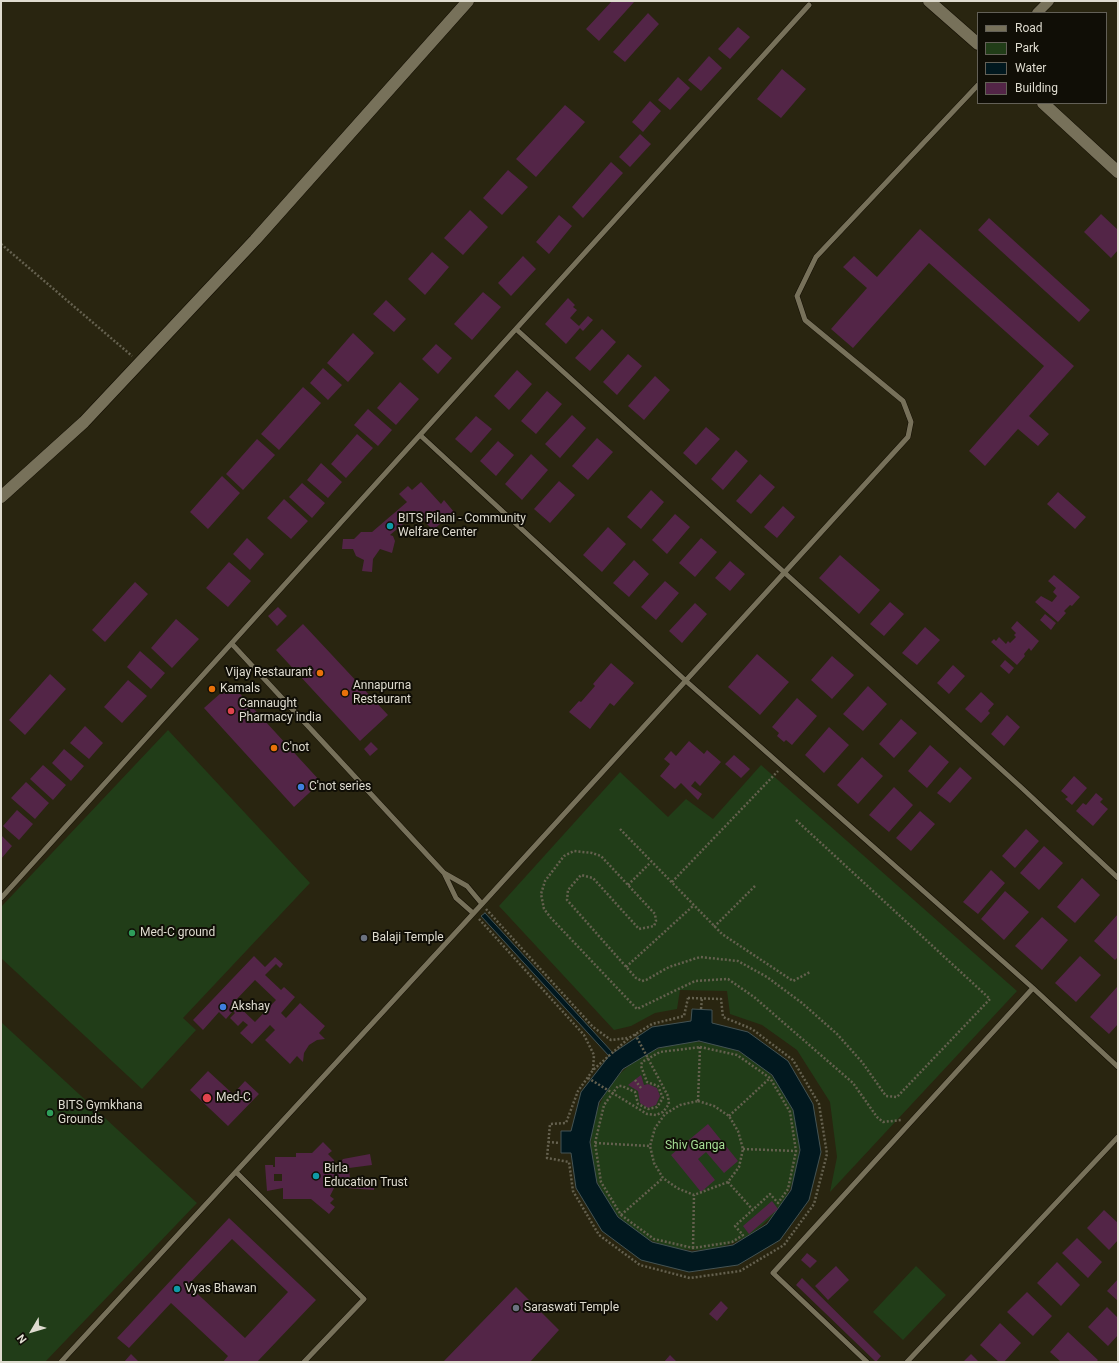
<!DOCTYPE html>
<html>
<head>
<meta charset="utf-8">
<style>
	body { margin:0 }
	#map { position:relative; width:1119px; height:1363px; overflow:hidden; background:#292510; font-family:Roboto,sans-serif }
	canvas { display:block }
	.frame { position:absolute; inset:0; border:2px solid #dfdcd0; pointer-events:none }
	.legend { position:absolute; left:977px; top:12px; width:130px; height:92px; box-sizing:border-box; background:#100e06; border:1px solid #636057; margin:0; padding:5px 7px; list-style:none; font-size:12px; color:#dfdcd0 }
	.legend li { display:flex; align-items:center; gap:8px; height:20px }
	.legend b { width:20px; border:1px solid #636057 }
	.north { position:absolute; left:12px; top:1311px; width:40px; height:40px; -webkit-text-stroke:3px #100e06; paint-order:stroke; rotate:232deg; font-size:11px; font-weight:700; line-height:16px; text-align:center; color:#dfdcd0 }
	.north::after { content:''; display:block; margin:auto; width:14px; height:18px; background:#dfdcd0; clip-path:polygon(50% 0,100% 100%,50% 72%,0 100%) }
</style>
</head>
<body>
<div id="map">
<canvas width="1119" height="1363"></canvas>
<div class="frame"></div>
<ul class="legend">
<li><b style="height:5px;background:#77715a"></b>Road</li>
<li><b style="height:11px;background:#213d18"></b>Park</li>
<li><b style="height:11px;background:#01181f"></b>Water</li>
<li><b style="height:11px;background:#532547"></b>Building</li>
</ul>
<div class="north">N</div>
</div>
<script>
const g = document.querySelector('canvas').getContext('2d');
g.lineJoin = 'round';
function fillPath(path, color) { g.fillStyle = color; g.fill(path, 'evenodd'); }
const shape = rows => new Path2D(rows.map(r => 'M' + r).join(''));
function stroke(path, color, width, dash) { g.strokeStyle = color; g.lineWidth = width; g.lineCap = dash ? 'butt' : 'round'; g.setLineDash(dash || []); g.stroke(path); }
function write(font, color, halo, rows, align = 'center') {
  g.font = font + ' Roboto,sans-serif'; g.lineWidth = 4; g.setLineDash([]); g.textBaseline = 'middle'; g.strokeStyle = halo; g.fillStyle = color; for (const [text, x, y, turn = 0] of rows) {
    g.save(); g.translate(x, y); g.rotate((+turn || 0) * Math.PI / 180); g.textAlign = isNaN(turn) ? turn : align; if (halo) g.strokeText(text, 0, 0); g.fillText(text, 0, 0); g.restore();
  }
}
const green = shape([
	[168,730,310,883,183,1018,196,1030,142,1089,1,958,1,907],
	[761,765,1017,991,830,1192,837,1157,830,1102,797,1050,762,1025,730,1014,727,991,680,990,677,1009,655,1013,631,1026,614,1030,499,906,620,772,668,817,686,799,713,819],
	[1,1022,197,1203,45,1362,1,1362],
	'591 1146a104 104 0 1 1 208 0a104 104 0 1 1-208 0Z',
	[916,1266,946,1295,903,1340,873,1312]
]);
const water = shape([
	[485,913,613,1053,652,1027,691,1021,692,1009,712,1010,712,1023,748,1032,788,1061,813,1104,821,1152,809,1200,780,1240,738,1265,689,1272,641,1260,602,1231,576,1188,571,1153,561,1153,561,1131,571,1131,581,1092,609,1056,481,916,485,913],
	[699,1041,739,1051,772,1075,793,1110,800,1150,791,1190,767,1224,733,1245,692,1252,652,1242,618,1217,597,1183,590,1142,599,1102,623,1069,658,1048,699,1041]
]);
const building = shape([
	[612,1,634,2,599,41,586,29],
	[648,13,659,24,625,62,613,52],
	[738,27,750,37,730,59,718,49],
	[709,56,722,68,701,91,688,80],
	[782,69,806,89,781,118,757,99],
	[678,77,690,88,670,110,658,100],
	[650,101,661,111,643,132,632,122],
	[565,105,585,122,536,177,516,159],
	[640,134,651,144,630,167,619,157],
	[611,162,623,173,583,218,572,207],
	[508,170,528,187,502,215,483,198],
	[470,210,488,227,463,255,444,238],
	[1101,214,1118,230,1118,250,1111,258,1084,232],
	[559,215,572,226,549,254,536,242],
	[989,218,1090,310,1079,322,978,230],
	[920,229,1074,366,1029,416,1049,434,1038,446,1018,429,985,466,969,451,1044,366,929,263,853,348,831,329,867,288,843,267,854,256,877,277],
	[432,252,449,267,425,295,408,279],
	[523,256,536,269,511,296,498,283],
	[483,292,501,307,472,340,454,324],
	[568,298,575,305,573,307,577,310,570,318,579,326,588,316,593,320,583,331,580,328,566,344,545,324],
	[386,300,406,319,394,332,373,314],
	[602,329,616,342,590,371,575,358],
	[353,333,374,353,348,382,327,363],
	[436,344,452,358,438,374,422,359],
	[628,354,642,366,617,395,603,382],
	[323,368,342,385,328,400,310,383],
	[517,370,532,384,509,410,494,396],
	[655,376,670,390,644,420,628,406],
	[400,382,419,399,396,425,377,408],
	[303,387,321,403,279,450,261,434],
	[547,391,562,404,536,434,521,421],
	[368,409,392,430,378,446,354,425],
	[572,415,586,428,560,458,545,444],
	[476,416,492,429,471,453,455,439],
	[706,427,720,439,696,465,683,453],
	[357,434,373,448,346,478,331,464],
	[597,438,613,452,588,480,572,466],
	[257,439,275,455,243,490,226,474],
	[498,441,514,455,496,476,480,461],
	[736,450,748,461,723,490,711,479],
	[531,454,548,470,522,500,505,484],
	[321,463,342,482,328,498,307,480],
	[760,474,775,487,751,514,736,501],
	[222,476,240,493,208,529,190,512],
	[559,481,575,495,550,523,534,509],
	[421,482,441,504,444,500,454,512,433,530,416,513,390,535,393,536,395,541,392,553,380,549,373,559,372,572,362,571,364,560,356,556,353,549,342,549,343,539,354,539,361,532,372,532,407,502,399,494,408,486,412,490],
	[302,483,325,503,312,518,289,497],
	[651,490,664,502,641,529,627,517],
	[1058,492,1086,517,1075,529,1047,504],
	[284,499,308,521,291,539,267,518],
	[783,506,795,517,777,538,764,527],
	[675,514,690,527,667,554,652,540],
	[608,527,626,544,602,572,583,555],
	[247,538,264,554,250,570,233,554],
	[701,538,717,552,695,577,679,563],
	[840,555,880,590,859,614,819,578],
	[634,560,649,574,629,597,613,583],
	[730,561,745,574,730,591,715,578],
	[229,562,251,581,228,607,206,588],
	[1054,575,1080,597,1072,606,1070,605,1064,611,1066,613,1058,622,1035,602,1041,596,1052,602,1057,596,1053,592,1056,588,1048,581],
	[665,581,679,593,656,620,641,607],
	[135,582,148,594,105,642,92,630],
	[890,602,904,614,884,636,870,624],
	[695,603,707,614,682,643,669,631],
	[278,607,287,616,277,626,268,616],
	[1045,614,1056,623,1051,630,1040,620],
	[176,619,199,639,172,668,151,648],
	[1017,621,1039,641,1031,651,1029,648,1024,654,1025,656,1017,665,991,642,994,639,996,641,999,637,1006,644,1008,641,1010,643,1016,637,1014,635,1016,633,1011,628],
	[303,624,388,715,360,741,276,650],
	[925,627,940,640,917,665,902,653],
	[140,651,165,673,151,689,127,667],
	[757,654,789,682,760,715,728,687],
	[832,656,854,675,832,699,811,680],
	[1005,660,1014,668,1009,674,1000,666],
	[611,663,634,683,614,706,610,703,590,729,569,712,579,701,581,702,595,686,593,684],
	[953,665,965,676,949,694,937,683],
	[50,674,66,689,25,735,9,720],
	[128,680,147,696,122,723,104,707],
	[231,684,321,782,294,807,204,708],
	[868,686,887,704,863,731,843,714],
	[981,692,994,704,988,711,990,713,981,723,965,709],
	[797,698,817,716,792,745,786,740,784,742,777,736,779,733,772,727],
	[1007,715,1020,727,1004,746,991,734],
	[901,719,917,733,894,758,879,744],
	[85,726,103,743,89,759,70,743],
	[829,727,849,745,824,773,805,755],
	[689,741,704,754,707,750,721,762,700,786,695,781,691,786,702,794,698,800,681,783,675,789,660,776,670,764,664,759,671,751,676,756],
	[371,742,378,749,370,756,364,749],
	[930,745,949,762,927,788,908,771],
	[64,749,84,766,71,781,52,763],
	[734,755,750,769,741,778,725,764],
	[862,757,883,776,858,804,837,785],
	[43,765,66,785,53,800,30,779],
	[960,767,972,778,950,803,937,793],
	[1074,776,1087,788,1072,805,1065,799,1068,797,1061,791],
	[26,782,49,803,35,819,11,798],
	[894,787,913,805,889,832,869,815],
	[1096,793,1103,799,1100,802,1108,809,1093,826,1076,811,1083,803,1086,805],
	[17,810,33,824,19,840,3,826],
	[920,811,935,824,911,851,896,838],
	[1026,829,1039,841,1015,868,1002,856],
	[1,835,12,846,1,859],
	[1044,846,1063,863,1039,890,1020,873],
	[991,870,1005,883,978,914,963,902],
	[1082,878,1100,895,1075,923,1057,907],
	[1005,891,1029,912,1004,940,981,919],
	[1118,914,1118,957,1115,960,1094,941],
	[1042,917,1068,940,1042,970,1015,946],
	[254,956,265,967,275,957,283,964,280,968,276,964,265,975,281,990,284,987,295,997,281,1013,286,1018,300,1003,325,1026,319,1033,325,1039,317,1040,309,1045,304,1053,303,1062,297,1056,290,1064,265,1040,275,1030,270,1025,252,1044,240,1033,248,1025,243,1021,238,1026,230,1018,235,1013,233,1011,226,1019,219,1012,203,1030,193,1020],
	[255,980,276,1000,255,1022,234,1002],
	[1080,956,1101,975,1076,1002,1055,983],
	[1117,987,1118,1024,1109,1034,1090,1017],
	[208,1071,233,1094,245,1081,259,1094,228,1126,190,1090],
	[641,1075,644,1085,648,1084,657,1088,660,1096,656,1105,648,1108,640,1103,638,1091,628,1085],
	[708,1124,738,1161,724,1173,706,1152,698,1159,715,1180,701,1192,671,1155],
	[323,1142,332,1151,328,1154,334,1160,335,1169,343,1159,370,1154,372,1165,349,1168,350,1179,375,1179,374,1190,346,1188,335,1180,335,1186,330,1196,334,1199,330,1203,335,1207,329,1214,311,1199,283,1199,283,1188,267,1191,265,1165,273,1165,273,1167,275,1167,275,1157,296,1157,296,1153,312,1153],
	[274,1174,282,1174,282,1181,274,1181],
	[772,1201,778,1209,749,1234,743,1226],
	[1104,1210,1118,1223,1118,1240,1109,1250,1087,1228],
	[229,1218,316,1300,257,1362,223,1362,228,1356,171,1303,129,1348,117,1338],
	[232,1239,288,1292,245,1338,188,1285],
	[1077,1238,1102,1262,1088,1278,1062,1253],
	[807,1253,817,1261,810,1268,801,1260],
	[1057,1262,1080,1285,1061,1306,1037,1283],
	[836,1266,849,1280,828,1300,815,1286],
	[802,1278,881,1356,876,1362,796,1285],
	[1118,1279,1118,1301,1107,1291],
	[516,1287,559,1330,530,1362,443,1362],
	[1027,1292,1052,1316,1033,1336,1007,1312],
	[721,1301,728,1308,717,1321,709,1314],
	[1107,1307,1118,1318,1118,1335,1108,1346,1088,1327],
	[1000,1323,1021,1343,1004,1362,999,1362,980,1345],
	[1068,1332,1098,1360,1096,1362,1061,1362,1050,1352],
	[131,1354,139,1362,124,1362],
	[971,1354,979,1362,963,1362],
	[670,1355,677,1362,664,1362]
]);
const path = shape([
	[1,244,132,356],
	[796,820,990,999,897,1097,886,1096,862,1062,837,1034,802,1003,767,977,738,961,700,957,669,967,646,980,642,981,636,978,567,900,568,890,581,875,593,878,639,929,654,926,656,921,655,914,601,856,592,853,574,851,564,856,545,881,541,894,544,909,551,918,637,1009,695,981,728,979,754,997,853,1083,877,1117,883,1122,901,1120],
	[620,829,722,934,793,981,810,972],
	[672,882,778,771],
	[628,885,651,862],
	[486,909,593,1027,611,1040,627,1038],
	[479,919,584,1035,594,1055,593,1070],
	[714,927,755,886],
	[626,967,694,905],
	[688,998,721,999,723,1017,752,1029,793,1060,819,1104,827,1154,814,1204,784,1245,740,1271,690,1278,640,1265,599,1235,573,1191,569,1162,547,1158,550,1124,566,1123,578,1091,593,1070,629,1038,652,1024,684,1016,688,998],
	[701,1009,702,998],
	[700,1047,737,1055,770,1078,790,1112,796,1151,788,1189,778,1203,770,1194,735,1226,743,1235,732,1242,693,1248,654,1239,621,1215,601,1182,595,1143,604,1105,618,1086,622,1086,635,1092,638,1104,648,1109,657,1107,663,1098,658,1086,647,1082,641,1066,642,1062,660,1052,700,1047],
	[588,1078,647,1114,656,1115,663,1112,669,1104,668,1096,635,1034],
	[635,1080,641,1088],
	[698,1101,714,1106,729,1116,738,1131,743,1149,739,1167,728,1182,694,1195,677,1188,663,1178,654,1163,650,1146,655,1128,665,1114,680,1105,698,1101],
	[698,1101,700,1047],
	[729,1116,770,1078],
	[548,1142,560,1143],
	[595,1143,650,1146],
	[743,1149,796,1151],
	[728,1182,753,1210],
	[621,1215,663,1178],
	[693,1248,694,1195]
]);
const service = shape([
	[516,329,1023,789,1118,878],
	[420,435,686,681,1033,988,1118,1067],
	[232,644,444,873,456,898,473,913],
	[444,873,467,886,482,904],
	[1,898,809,5],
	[236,1172,364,1299,304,1362],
	[61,1362,482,904,908,437,911,422,903,401,805,320,797,296,816,257,978,85],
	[867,1362,773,1273,1033,988],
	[907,1362,1118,1137]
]);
const minor = shape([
	[1037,13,1049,1]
]);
const tertiary = shape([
	[929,1,978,44],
	[1043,103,1118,172],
	[1,497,84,422,255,240,468,1]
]);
const markers = [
	[390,526,4,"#0f9aa8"],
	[320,673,4,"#e8710a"],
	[212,689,4,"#e8710a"],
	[345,693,4,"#e8710a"],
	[231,711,4,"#e0444e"],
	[274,748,4,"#e8710a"],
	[301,787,4,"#3f7fe0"],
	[132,933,4,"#2e9e5b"],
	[364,938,4,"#6b7280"],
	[223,1007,4,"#3f7fe0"],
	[207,1098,5,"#e0444e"],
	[50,1113,4,"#2e9e5b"],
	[316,1176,4,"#0f9aa8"],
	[177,1289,4,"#0f9aa8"],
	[516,1308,4,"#6b7280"]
];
const poiNames = [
	["BITS Pilani - Community",398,519],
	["Welfare Center",398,533],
	["Vijay Restaurant",312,673,"right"],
	["Annapurna",353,686],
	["Restaurant",353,700],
	["Kamals",220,689],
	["Cannaught",239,704],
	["Pharmacy india",239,718],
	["C'not",282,748],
	["C'not series",309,787],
	["Med-C ground",140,933],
	["Balaji Temple",372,938],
	["Akshay",231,1007],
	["Med-C",216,1098],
	["BITS Gymkhana",58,1106],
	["Grounds",58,1120],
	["Birla",324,1169],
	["Education Trust",324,1183],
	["Vyas Bhawan",185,1289],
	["Saraswati Temple",524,1308]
];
const parkNames = [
	["Shiv Ganga",695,1146]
];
fillPath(green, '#213d18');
fillPath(water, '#01181f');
stroke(water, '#445354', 1);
fillPath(building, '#532547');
stroke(service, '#120d00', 6);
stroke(minor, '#120d00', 11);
stroke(tertiary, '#120d00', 13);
stroke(path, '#65614f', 2.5, [2, 2]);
stroke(service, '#77715a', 5);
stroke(minor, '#77715a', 10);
stroke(tertiary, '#77715a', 12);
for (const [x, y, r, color] of markers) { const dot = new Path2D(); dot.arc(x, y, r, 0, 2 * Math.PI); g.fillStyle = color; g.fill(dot); stroke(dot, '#100e06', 1.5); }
write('12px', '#dfdcd0', '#100e06', poiNames, 'left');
write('12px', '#a5dd95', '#100e06', parkNames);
</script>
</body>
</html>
